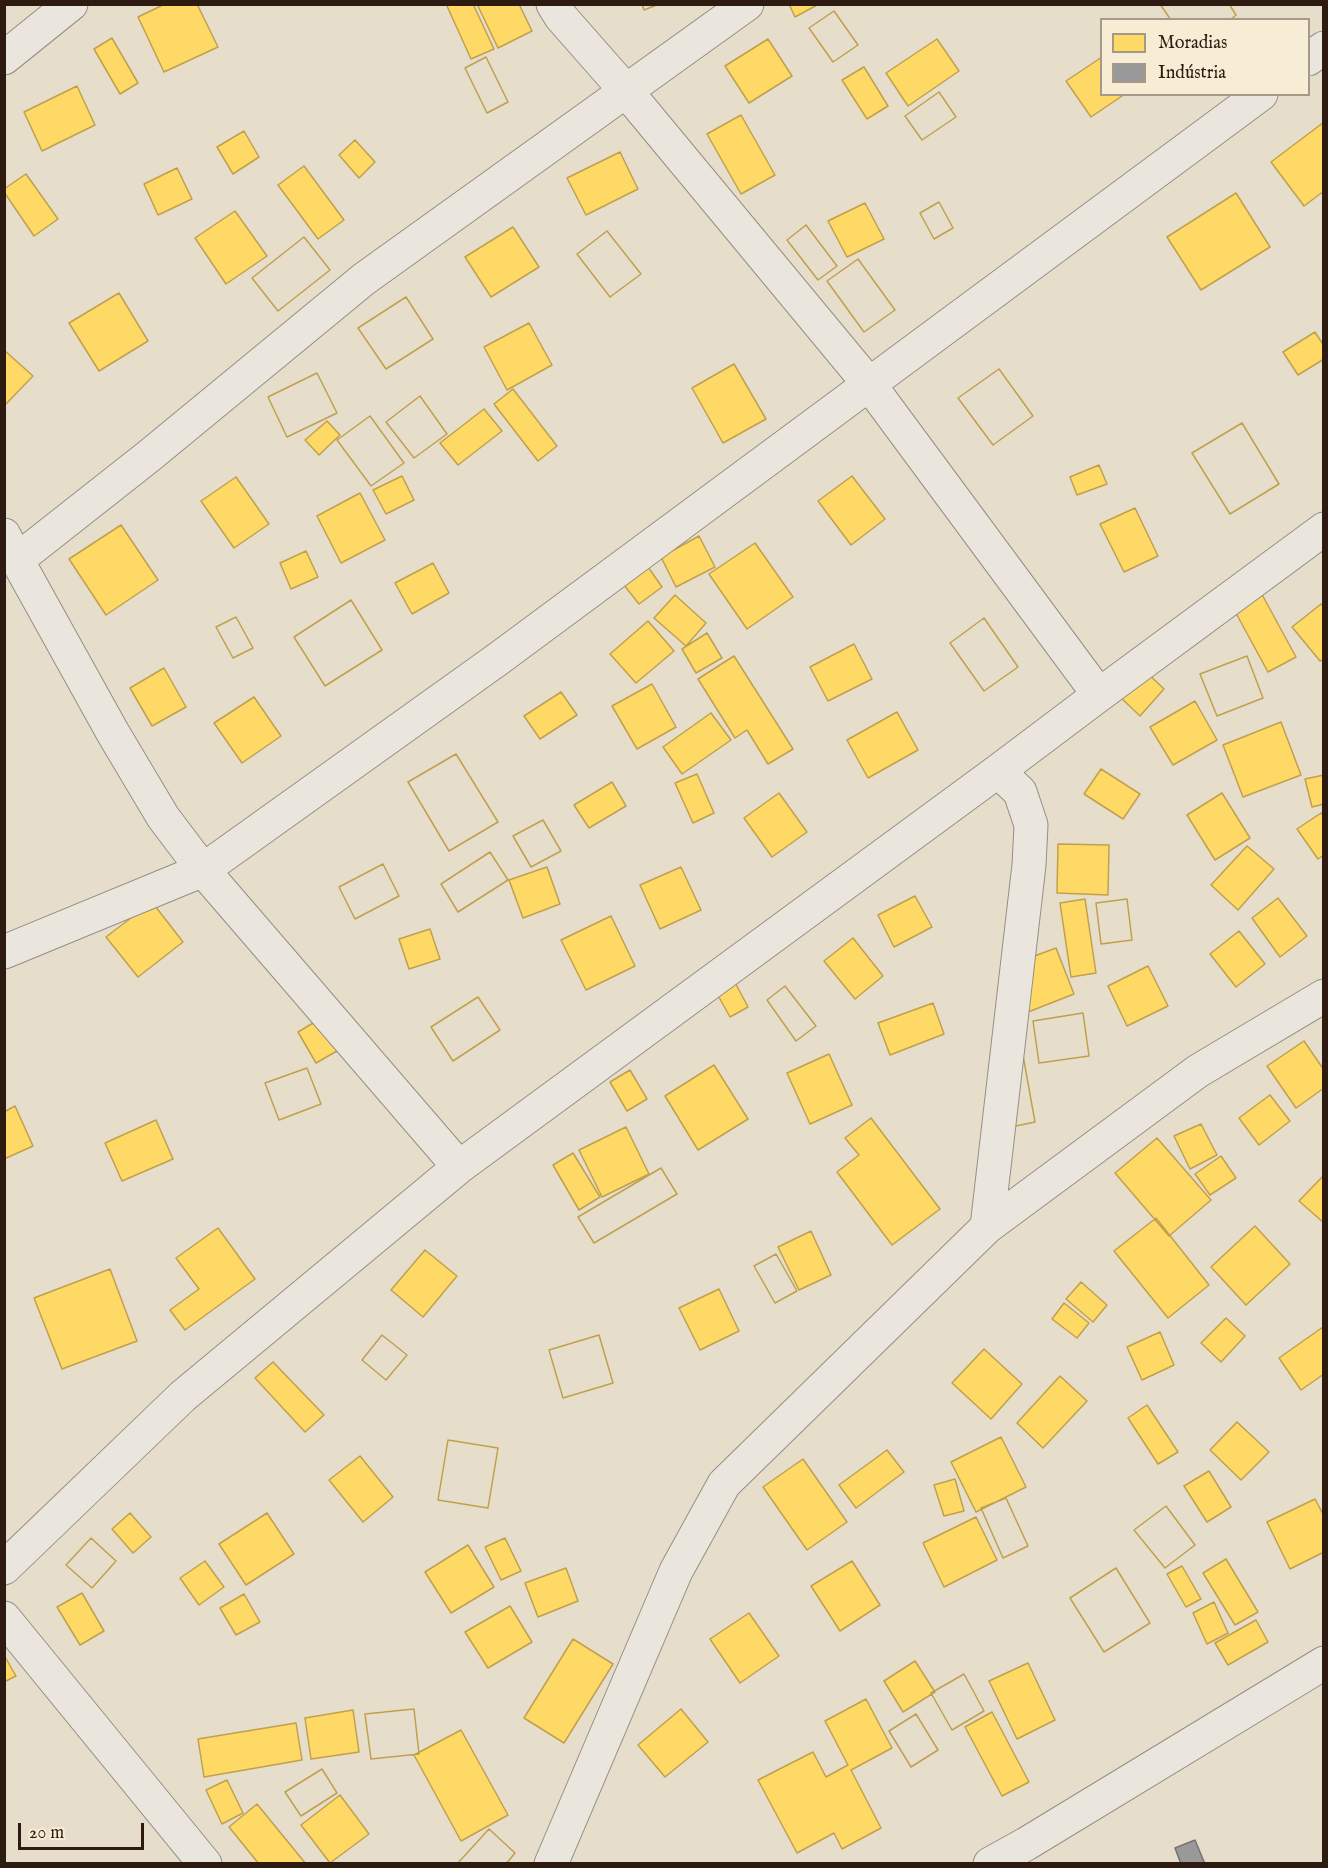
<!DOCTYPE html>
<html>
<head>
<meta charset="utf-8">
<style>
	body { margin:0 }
	#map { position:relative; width:1328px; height:1868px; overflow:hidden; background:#e6decb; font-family:"IM FELL English",serif }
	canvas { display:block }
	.frame { position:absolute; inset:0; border:6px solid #2d1b12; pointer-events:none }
	.legend { position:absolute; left:1100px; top:18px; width:210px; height:78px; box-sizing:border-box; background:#f7edd5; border:2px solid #a69987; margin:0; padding:8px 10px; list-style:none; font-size:18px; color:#2d1b12 }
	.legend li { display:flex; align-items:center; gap:12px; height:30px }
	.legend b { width:30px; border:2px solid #a69987 }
	.scale { position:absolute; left:18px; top:1823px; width:126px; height:27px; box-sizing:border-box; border:3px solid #2d1b12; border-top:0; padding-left:8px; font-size:18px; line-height:21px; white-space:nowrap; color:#2d1b12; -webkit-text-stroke:4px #f7edd5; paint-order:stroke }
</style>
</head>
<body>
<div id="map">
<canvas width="1328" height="1868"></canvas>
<div class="frame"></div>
<ul class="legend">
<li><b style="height:16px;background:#ffd966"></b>Moradias</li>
<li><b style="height:16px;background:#999"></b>Indústria</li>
</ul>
<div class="scale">20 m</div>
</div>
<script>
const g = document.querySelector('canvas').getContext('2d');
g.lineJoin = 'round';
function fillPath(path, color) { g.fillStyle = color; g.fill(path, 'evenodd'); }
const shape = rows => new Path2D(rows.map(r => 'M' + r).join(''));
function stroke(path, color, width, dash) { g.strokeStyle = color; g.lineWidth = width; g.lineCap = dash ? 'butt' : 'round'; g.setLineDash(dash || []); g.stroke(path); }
const homes = shape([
	[165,4,197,4,218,47,164,72,138,17,165,4],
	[450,4,473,4,494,49,471,59,447,6,450,4],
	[477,4,519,4,532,31,498,48,477,4],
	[642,4,659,4,644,10,642,4],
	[642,4,659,4,644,10,642,4],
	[789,4,819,4,795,17,789,4],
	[1160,4,1229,4,1236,15,1230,20,1171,20,1160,4],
	[1160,4,1229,4,1236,15,1230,20,1171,20,1160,4],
	[834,11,858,45,833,62,809,28,834,11],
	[834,11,858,45,833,62,809,28,834,11],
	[112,38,138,83,120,94,94,49,112,38],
	[768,39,792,76,749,103,725,66,768,39],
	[937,39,959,71,908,106,886,73,937,39],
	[486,57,508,102,487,113,465,68,486,57],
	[486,57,508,102,487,113,465,68,486,57],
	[1102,57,1102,94,1125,94,1091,117,1066,81,1102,57],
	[864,67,888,106,867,119,842,80,864,67],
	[77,86,95,125,42,151,24,112,77,86],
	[939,92,956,117,922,140,905,116,939,92],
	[939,92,956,117,922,140,905,116,939,92],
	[741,115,775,175,741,194,707,134,741,115],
	[1324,122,1324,191,1304,206,1271,162,1324,122],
	[244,131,259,157,233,174,217,147,244,131],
	[355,140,375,162,359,178,339,155,355,140],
	[620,152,638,189,586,215,567,178,620,152],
	[304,166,344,220,318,239,278,185,304,166],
	[177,168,192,199,158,215,144,184,177,168],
	[26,174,58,219,34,236,4,192,4,189,26,174],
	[1236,193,1270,247,1201,290,1167,237,1236,193],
	[939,202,953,228,934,239,920,213,939,202],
	[939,202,953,228,934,239,920,213,939,202],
	[865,203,884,239,847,257,828,221,865,203],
	[235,211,267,256,226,284,195,238,235,211],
	[806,225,837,266,818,280,787,240,806,225],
	[806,225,837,266,818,280,787,240,806,225],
	[513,227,539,267,491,297,465,257,513,227],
	[607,231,641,274,610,297,577,254,607,231],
	[607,231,641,274,610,297,577,254,607,231],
	[304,237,330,270,278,311,252,278,304,237],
	[304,237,330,270,278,311,252,278,304,237],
	[858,259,895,310,864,332,827,281,858,259],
	[858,259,895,310,864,332,827,281,858,259],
	[119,293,148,341,99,371,69,323,119,293],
	[406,297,433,339,386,369,358,328,406,297],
	[406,297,433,339,386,369,358,328,406,297],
	[529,323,552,365,507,390,484,347,529,323],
	[1315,332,1324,346,1324,359,1298,375,1283,352,1315,332],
	[4,350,33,376,4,406,4,350],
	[734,364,766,419,723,443,692,388,734,364],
	[999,369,1033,416,993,445,958,398,999,369],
	[999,369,1033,416,993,445,958,398,999,369],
	[317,373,337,413,287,437,268,397,317,373],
	[317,373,337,413,287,437,268,397,317,373],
	[513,389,557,446,538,461,494,404,513,389],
	[420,396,447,434,414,458,386,422,420,396],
	[420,396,447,434,414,458,386,422,420,396],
	[484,409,502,431,458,465,440,443,484,409],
	[370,416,404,463,371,486,337,440,370,416],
	[370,416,404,463,371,486,337,440,370,416],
	[327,421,340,435,319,455,305,440,327,421],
	[1242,423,1279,484,1230,514,1192,453,1242,423],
	[1242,423,1279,484,1230,514,1192,453,1242,423],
	[1099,465,1107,484,1077,495,1070,477,1099,465],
	[402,476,414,500,386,514,373,490,402,476],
	[852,476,885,519,851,545,818,501,852,476],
	[236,477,269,524,234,548,201,501,236,477],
	[360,493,385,540,341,563,317,516,360,493],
	[1135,508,1158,556,1124,572,1100,524,1135,508],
	[121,525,158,580,106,615,69,559,121,525],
	[699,536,715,567,676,587,661,557,699,536],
	[755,543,793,597,747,629,709,574,755,543],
	[306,551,318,577,291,589,280,563,306,551],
	[433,563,449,593,412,614,395,583,433,563],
	[648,567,662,587,639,604,624,585,648,567],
	[1259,589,1296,657,1268,672,1231,604,1259,589],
	[675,595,706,623,686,646,654,618,675,595],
	[351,600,382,650,325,686,294,637,351,600],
	[351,600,382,650,325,686,294,637,351,600],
	[1321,604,1324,607,1324,659,1320,661,1292,627,1321,604],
	[236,617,253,648,233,658,216,627,236,617],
	[236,617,253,648,233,658,216,627,236,617],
	[984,618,1018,667,984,691,950,643,984,618],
	[984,618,1018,667,984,691,950,643,984,618],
	[648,621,674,651,636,683,610,654,648,621],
	[707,633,722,658,696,673,682,649,707,633],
	[854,644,872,679,828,701,810,667,854,644],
	[734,656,793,749,768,764,747,730,735,738,698,679,734,656],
	[1247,656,1263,698,1217,716,1200,674,1247,656],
	[1247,656,1263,698,1217,716,1200,674,1247,656],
	[164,668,186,707,152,726,130,688,164,668],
	[1143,669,1164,689,1140,716,1118,695,1143,669],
	[652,684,676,727,637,749,612,706,652,684],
	[561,692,577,715,540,739,524,716,561,692],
	[254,697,281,736,242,763,214,723,254,697],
	[1195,701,1217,740,1173,765,1150,727,1195,701],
	[897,712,918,750,868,778,847,740,897,712],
	[711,713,731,740,682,774,663,747,711,713],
	[1281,722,1301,775,1243,797,1223,745,1281,722],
	[456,754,498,822,449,851,408,782,456,754],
	[456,754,498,822,449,851,408,782,456,754],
	[1101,769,1140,794,1123,819,1084,794,1101,769],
	[697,774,714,813,693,823,675,783,697,774],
	[1324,775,1324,804,1312,807,1305,779,1324,775],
	[612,782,626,806,589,828,574,805,612,782],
	[779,793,807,832,772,857,744,818,779,793],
	[1222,793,1250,838,1215,860,1187,815,1222,793],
	[1321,813,1324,817,1324,855,1318,859,1297,829,1321,813],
	[543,820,561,851,531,867,513,836,543,820],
	[543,820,561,851,531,867,513,836,543,820],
	[1058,844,1109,845,1108,895,1057,893,1058,844],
	[1247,846,1274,869,1238,910,1211,885,1247,846],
	[490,852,508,880,458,912,441,884,490,852],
	[490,852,508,880,458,912,441,884,490,852],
	[383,864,399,896,355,919,339,887,383,864],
	[383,864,399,896,355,919,339,887,383,864],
	[547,867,560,904,523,918,509,880,547,867],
	[681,867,701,910,660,929,640,885,681,867],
	[915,896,932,927,894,947,878,915,915,896],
	[1278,898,1307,936,1280,957,1252,918,1278,898],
	[1085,899,1096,973,1071,977,1060,903,1085,899],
	[1127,899,1132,940,1101,944,1096,903,1127,899],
	[1127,899,1132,940,1101,944,1096,903,1127,899],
	[152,902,183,942,138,977,106,937,152,902],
	[611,916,635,966,586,990,561,940,611,916],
	[430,929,440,959,409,969,399,939,430,929],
	[1239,931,1265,964,1236,987,1210,954,1239,931],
	[853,938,883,976,855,999,824,961,853,938],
	[1056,948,1074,994,1023,1014,1005,967,1056,948],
	[1148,966,1168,1006,1127,1026,1108,986,1148,966],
	[729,971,748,1007,730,1017,710,981,729,971],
	[785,986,816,1026,796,1041,767,1000,785,986],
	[785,986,816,1026,796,1041,767,1000,785,986],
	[478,997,500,1030,453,1061,431,1027,478,997],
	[478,997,500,1030,453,1061,431,1027,478,997],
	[933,1003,944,1034,890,1055,878,1023,933,1003],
	[1083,1013,1089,1056,1039,1063,1033,1021,1083,1013],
	[1083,1013,1089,1056,1039,1063,1033,1021,1083,1013],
	[325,1016,344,1047,316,1063,298,1032,325,1016],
	[1304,1041,1324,1070,1324,1088,1296,1108,1267,1066,1304,1041],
	[1021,1044,1035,1122,1011,1127,1021,1044],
	[1021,1044,1035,1122,1011,1127,1021,1044],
	[829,1054,852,1105,810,1124,787,1073,829,1054],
	[714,1065,748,1119,698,1150,665,1096,714,1065],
	[307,1068,321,1104,279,1120,265,1083,307,1068],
	[307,1068,321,1104,279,1120,265,1083,307,1068],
	[630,1070,647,1099,627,1111,610,1082,630,1070],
	[1270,1095,1290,1121,1259,1145,1239,1118,1270,1095],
	[15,1106,33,1146,4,1159,4,1112,15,1106],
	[871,1118,940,1209,892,1245,837,1172,859,1155,845,1138,871,1118],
	[156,1120,173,1159,122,1181,105,1143,156,1120],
	[1201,1124,1217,1155,1190,1169,1174,1136,1201,1124],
	[626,1127,649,1174,602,1197,579,1150,626,1127],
	[1157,1138,1211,1200,1169,1236,1115,1173,1157,1138],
	[573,1153,600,1197,579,1210,553,1165,573,1153],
	[1221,1156,1236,1178,1210,1195,1195,1174,1221,1156],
	[661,1168,677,1194,594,1243,578,1217,661,1168],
	[661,1168,677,1194,594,1243,578,1217,661,1168],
	[1324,1175,1324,1223,1299,1201,1324,1175],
	[1156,1218,1209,1285,1168,1318,1114,1251,1156,1218],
	[1255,1226,1290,1264,1246,1305,1211,1267,1255,1226],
	[218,1228,255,1279,185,1330,170,1310,199,1289,176,1258,218,1228],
	[811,1231,831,1275,799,1290,778,1247,811,1231],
	[425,1250,457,1276,423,1317,391,1290,425,1250],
	[776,1254,797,1291,775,1303,754,1266,776,1254],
	[776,1254,797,1291,775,1303,754,1266,776,1254],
	[110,1269,137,1341,62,1369,34,1298,110,1269],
	[1081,1282,1107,1305,1093,1322,1066,1299,1081,1282],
	[719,1289,739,1331,700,1350,679,1308,719,1289],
	[1064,1303,1089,1323,1077,1338,1052,1319,1064,1303],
	[1226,1318,1245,1336,1221,1362,1201,1343,1226,1318],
	[1323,1327,1324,1374,1301,1390,1279,1358,1323,1327],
	[1160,1332,1174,1365,1142,1380,1127,1347,1160,1332],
	[382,1335,407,1355,386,1380,362,1360,382,1335],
	[382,1335,407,1355,386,1380,362,1360,382,1335],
	[599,1335,613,1383,563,1398,549,1350,599,1335],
	[599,1335,613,1383,563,1398,549,1350,599,1335],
	[984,1349,1022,1384,991,1419,952,1383,984,1349],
	[273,1362,324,1415,305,1432,255,1378,273,1362],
	[1060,1376,1087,1401,1043,1448,1017,1423,1060,1376],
	[1147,1405,1178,1452,1158,1464,1128,1418,1147,1405],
	[1237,1422,1269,1452,1241,1480,1210,1450,1237,1422],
	[1001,1437,1026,1487,976,1512,951,1462,1001,1437],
	[448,1440,498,1448,488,1508,438,1500,448,1440],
	[448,1440,498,1448,488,1508,438,1500,448,1440],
	[887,1450,904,1472,856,1508,839,1485,887,1450],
	[360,1456,393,1497,363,1522,329,1480,360,1456],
	[803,1459,847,1522,807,1550,763,1487,803,1459],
	[1209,1471,1231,1507,1207,1522,1184,1486,1209,1471],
	[955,1479,964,1511,944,1516,934,1485,955,1479],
	[1006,1498,1028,1546,1003,1558,981,1508,1006,1498],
	[1006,1498,1028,1546,1003,1558,981,1508,1006,1498],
	[1315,1499,1324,1516,1324,1552,1290,1569,1267,1522,1315,1499],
	[1166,1506,1195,1545,1165,1568,1134,1530,1166,1506],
	[1166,1506,1195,1545,1165,1568,1134,1530,1166,1506],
	[130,1513,151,1537,133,1553,112,1529,130,1513],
	[267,1513,294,1554,246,1585,219,1544,267,1513],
	[976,1517,997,1560,944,1587,923,1543,976,1517],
	[91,1538,116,1561,92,1588,66,1565,91,1538],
	[91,1538,116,1561,92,1588,66,1565,91,1538],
	[505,1538,521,1571,501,1580,485,1547,505,1538],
	[468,1545,494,1587,451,1613,425,1572,468,1545],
	[1226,1559,1258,1612,1235,1625,1203,1573,1226,1559],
	[205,1561,224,1587,199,1605,180,1578,205,1561],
	[852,1561,880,1605,840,1631,811,1586,852,1561],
	[1182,1566,1201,1599,1186,1607,1167,1574,1182,1566],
	[566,1568,578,1601,538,1617,525,1583,566,1568],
	[1116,1568,1150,1623,1104,1652,1070,1598,1116,1568],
	[1116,1568,1150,1623,1104,1652,1070,1598,1116,1568],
	[82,1593,104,1631,80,1645,57,1607,82,1593],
	[244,1594,260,1622,236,1635,220,1608,244,1594],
	[1214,1602,1228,1633,1207,1644,1193,1613,1214,1602],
	[510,1606,532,1642,488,1668,465,1632,510,1606],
	[749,1613,779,1656,740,1683,710,1639,749,1613],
	[1256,1620,1268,1642,1228,1665,1215,1643,1256,1620],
	[573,1639,613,1664,564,1743,524,1718,573,1639],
	[4,1655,16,1676,4,1682,4,1655],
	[915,1661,935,1692,903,1712,884,1681,915,1661],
	[1028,1663,1055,1720,1017,1739,989,1681,1028,1663],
	[964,1674,984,1711,952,1730,931,1693,964,1674],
	[964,1674,984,1711,952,1730,931,1693,964,1674],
	[866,1699,892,1748,851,1770,881,1828,842,1849,834,1833,797,1853,758,1780,813,1752,826,1777,848,1765,825,1721,866,1699],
	[414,1709,419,1754,371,1759,365,1714,414,1709],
	[414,1709,419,1754,371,1759,365,1714,414,1709],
	[681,1709,708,1742,665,1777,638,1745,681,1709],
	[353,1710,359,1752,311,1759,305,1718,353,1710],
	[992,1712,1029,1782,1002,1796,965,1727,992,1712],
	[916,1714,938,1750,911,1767,889,1731,916,1714],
	[916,1714,938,1750,911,1767,889,1731,916,1714],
	[296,1723,302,1760,204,1777,198,1739,296,1723],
	[461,1730,508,1815,461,1841,414,1755,461,1730],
	[322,1769,337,1793,301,1816,285,1792,322,1769],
	[322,1769,337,1793,301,1816,285,1792,322,1769],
	[227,1780,243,1813,222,1824,206,1790,227,1780],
	[340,1795,369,1834,330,1863,301,1825,340,1795],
	[257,1804,306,1864,259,1864,229,1827,257,1804],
	[489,1829,515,1853,506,1864,457,1864,489,1829],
	[489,1829,515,1853,506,1864,457,1864,489,1829]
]);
const industry = shape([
	[1195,1840,1205,1864,1181,1864,1175,1848,1195,1840]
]);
const minor = shape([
	[553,4,561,17,627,92,869,384,1099,695],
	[4,58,71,4],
	[1308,59,1324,48],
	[4,535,17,560,113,733,163,817,203,870,459,1167],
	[17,560,149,456,364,279,747,4],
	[4,952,203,870,498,659,1261,94],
	[987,1227,1029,865,1031,825,1020,792,998,771],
	[4,1568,183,1396,459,1167,998,771,1099,695,1324,529],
	[4,1618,205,1864],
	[551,1864,676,1571,724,1484,987,1227,1198,1071,1324,996],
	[990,1864,1026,1844,1324,1663]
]);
fillPath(homes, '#ffd966');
stroke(homes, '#c0a04d', 1.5);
fillPath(industry, '#999');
stroke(industry, '#797370', 1.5);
stroke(minor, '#958e83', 35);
stroke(minor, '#ebe6dd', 33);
</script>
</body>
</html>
